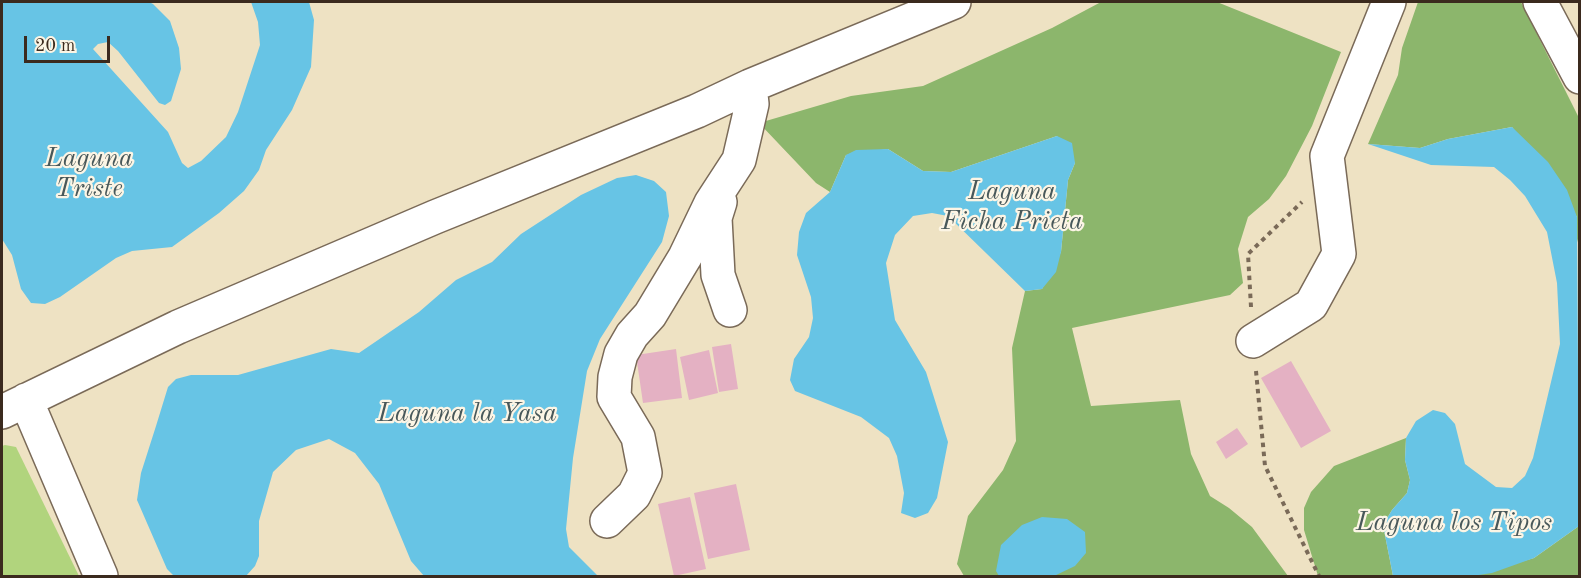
<!DOCTYPE html>
<html>
<head>
<meta charset="utf-8">
<style>
	body { margin:0 }
	#map { position:relative; width:1581px; height:578px; overflow:hidden; background:#eee2c3; font-family:"Old Standard TT",serif }
	canvas { display:block }
	.frame { position:absolute; inset:0; border:3px solid #3b2a1e; pointer-events:none }
	.scale { position:absolute; left:24px; top:36px; width:86px; height:27px; box-sizing:border-box; border:3px solid #3b2a1e; border-top:0; padding-left:8px; font-size:18px; line-height:21px; white-space:nowrap; color:#3b2a1e; -webkit-text-stroke:4px #fcf5e5; paint-order:stroke }
</style>
</head>
<body>
<div id="map">
<canvas width="1581" height="578"></canvas>
<div class="frame"></div>
<div class="scale">20 m</div>
</div>
<script>
const g = document.querySelector('canvas').getContext('2d');
g.lineJoin = 'round';
function fillPath(path, color) { g.fillStyle = color; g.fill(path, 'evenodd'); }
const shape = rows => new Path2D(rows.map(r => 'M' + r).join(''));
function stroke(path, color, width, dash) { g.strokeStyle = color; g.lineWidth = width; g.lineCap = dash ? 'butt' : 'round'; g.setLineDash(dash || []); g.stroke(path); }
function write(font, color, halo, rows, align = 'center') {
  g.font = font + ' "Old Standard TT",serif'; g.lineWidth = 4.5; g.setLineDash([]); g.textBaseline = 'middle'; g.strokeStyle = halo; g.fillStyle = color; for (const [text, x, y, turn = 0] of rows) {
    g.save(); g.translate(x, y); g.rotate((+turn || 0) * Math.PI / 180); g.textAlign = isNaN(turn) ? turn : align; if (halo) g.strokeText(text, 0, 0); g.fillText(text, 0, 0); g.restore();
  }
}
const green = shape([
	[5,445,16,447,79,576,2,576,2,446]
]);
const forest = shape([
	[1101,2,1217,2,1341,52,1312,126,1286,176,1269,199,1248,217,1238,249,1243,283,1230,295,1072,328,1091,406,1180,400,1191,454,1210,496,1229,508,1252,527,1288,576,964,576,957,564,968,516,1003,470,1016,441,1012,348,1025,291,1042,289,1061,252,1068,180,1075,163,1057,136,951,172,923,171,888,149,846,155,830,192,816,183,759,123,851,96,923,86,1052,28],
	[1418,2,1521,2,1579,118,1579,246,1577,239,1577,217,1512,127,1448,139,1420,148,1368,144,1398,75,1402,48],
	[1406,438,1405,460,1410,480,1407,493,1392,510,1383,525,1393,576,1318,576,1304,530,1304,508,1311,492,1334,466],
	[1579,526,1579,576,1472,576,1534,558]
]);
const water = shape([
	[2,2,149,2,153,4,170,21,179,48,181,69,171,101,165,105,159,103,118,51,108,42,98,44,93,49,168,132,182,163,188,168,201,161,226,137,238,112,260,45,258,22,251,2,309,2,314,20,311,67,292,110,266,150,259,170,244,191,219,213,172,247,132,251,116,258,60,297,45,304,31,303,21,289,12,255,2,239],
	[1512,127,1548,162,1567,190,1577,217,1579,526,1534,558,1492,573,1472,576,1393,576,1383,525,1392,510,1407,493,1410,480,1405,460,1406,438,1416,421,1433,410,1445,413,1455,424,1465,464,1496,487,1512,488,1525,476,1533,458,1560,344,1557,283,1547,232,1525,196,1510,180,1494,167,1431,165,1368,144,1420,148,1448,139],
	[1057,136,1072,143,1075,163,1068,180,1061,252,1056,272,1042,289,1025,291,948,216,932,213,913,216,895,235,886,263,895,320,926,372,948,442,937,498,928,513,915,518,901,513,904,493,897,456,889,438,861,417,795,391,790,380,794,359,809,337,813,318,811,297,797,255,799,232,806,213,830,192,846,155,856,150,888,149,923,171,951,172],
	[636,175,654,181,666,192,669,216,662,242,600,339,587,371,573,458,566,529,569,547,598,576,424,576,411,561,379,484,355,453,329,439,296,450,273,472,259,521,259,556,255,566,246,576,174,576,167,569,137,500,141,473,156,426,168,387,176,379,191,375,238,375,331,349,359,353,419,312,456,280,492,262,521,234,581,195,617,178],
	[1042,517,1067,519,1085,532,1086,553,1075,566,1054,576,999,576,996,571,1001,545,1022,525]
]);
const building = shape([
	[731,344,738,389,719,392,712,347],
	[676,349,682,398,643,403,636,355],
	[709,350,718,393,689,400,680,357],
	[1291,361,1331,431,1301,448,1261,378],
	[1237,428,1248,444,1226,459,1216,442],
	[736,484,750,550,708,559,694,493],
	[690,497,706,569,674,576,658,504]
]);
const path = shape([
	[1251,307,1248,254,1302,202],
	[1256,371,1265,466,1319,576]
]);
const minor = shape([
	[1540,2,1580,77],
	[720,202,715,218,718,275,730,310],
	[1253,341,1311,305,1339,254,1327,156,1389,2],
	[26,400,101,576],
	[2,412,178,327,435,217,697,111,750,86,954,2],
	[607,521,634,495,645,473,638,437,614,397,615,377,621,354,632,335,650,315,685,257,711,203,739,160,752,104,750,86]
]);
const waterNames = [
	["Laguna",89,159],
	["Triste",89,189],
	["Laguna",1012,192],
	["Ficha Prieta",1012,222],
	["Laguna la Yasa",467,414],
	["Laguna los Tipos",1454,523]
];
fillPath(green, '#b1d47d');
fillPath(forest, '#8cb66c');
fillPath(water, '#67c4e5');
fillPath(building, '#e4b1c3');
stroke(minor, '#7a6a58', 36);
stroke(path, '#7a6a58', 4, [4.5, 4.5]);
stroke(minor, '#fff', 33);
write('italic 26px', '#48585a', '#fcf5e5', waterNames);
</script>
</body>
</html>
